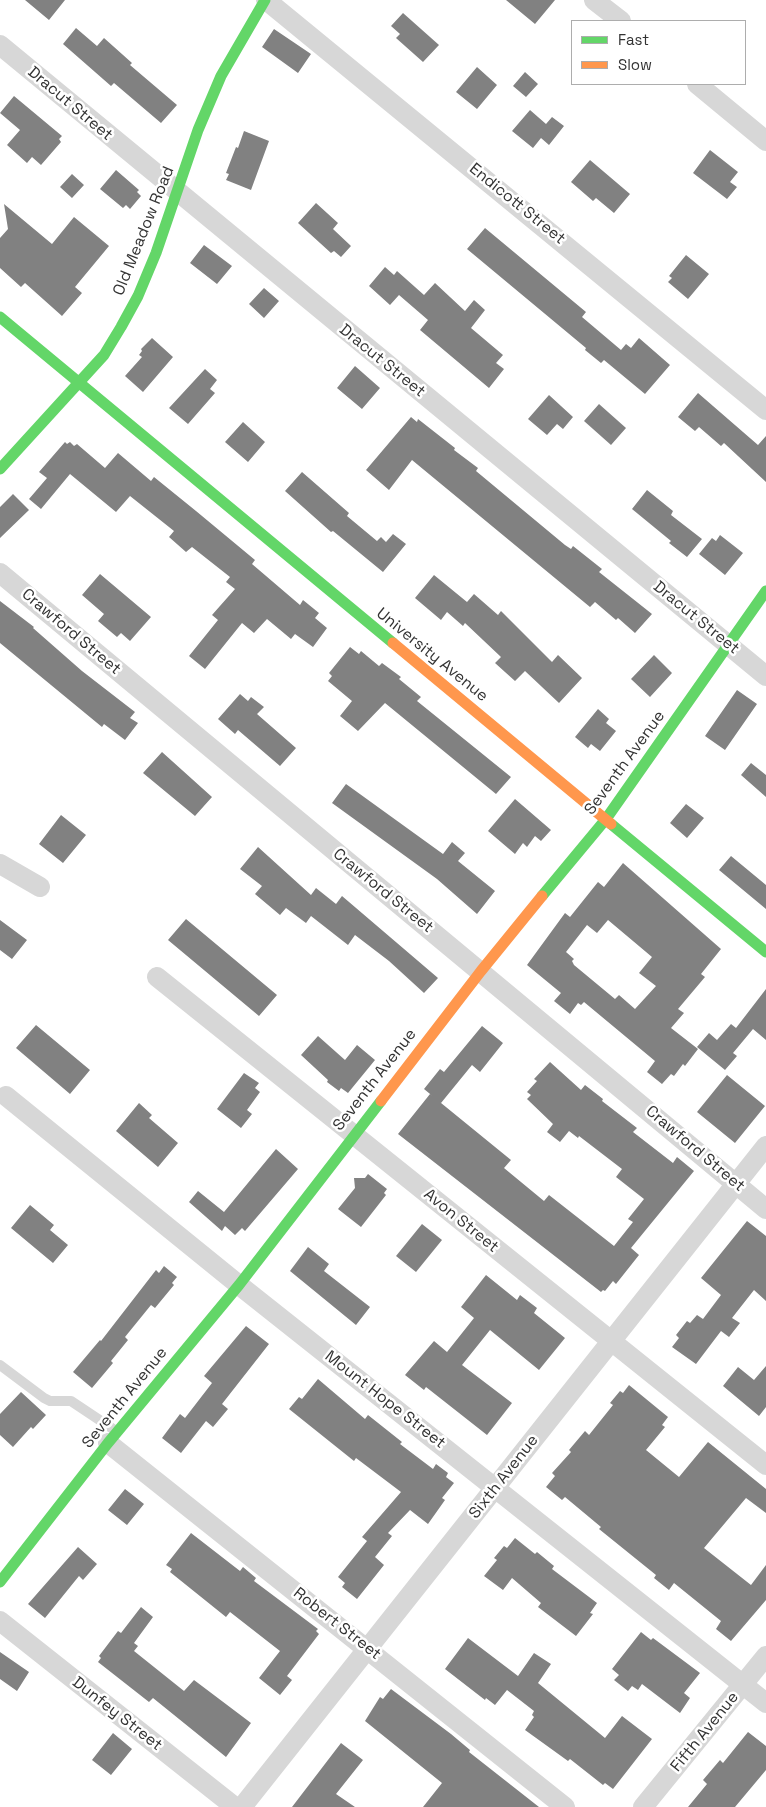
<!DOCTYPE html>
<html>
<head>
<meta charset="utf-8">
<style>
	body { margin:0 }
	#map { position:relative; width:766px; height:1807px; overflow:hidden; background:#fff; font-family:"Space Grotesk",sans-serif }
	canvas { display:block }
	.legend { position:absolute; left:571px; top:20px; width:175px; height:65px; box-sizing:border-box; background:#fff; border:1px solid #adadad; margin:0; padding:6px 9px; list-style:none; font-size:15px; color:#333 }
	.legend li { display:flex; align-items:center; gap:10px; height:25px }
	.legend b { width:25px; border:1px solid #adadad }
</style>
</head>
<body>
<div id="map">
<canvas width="766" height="1807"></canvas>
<ul class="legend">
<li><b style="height:6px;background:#63d668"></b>Fast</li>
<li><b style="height:6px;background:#ff974d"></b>Slow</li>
</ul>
</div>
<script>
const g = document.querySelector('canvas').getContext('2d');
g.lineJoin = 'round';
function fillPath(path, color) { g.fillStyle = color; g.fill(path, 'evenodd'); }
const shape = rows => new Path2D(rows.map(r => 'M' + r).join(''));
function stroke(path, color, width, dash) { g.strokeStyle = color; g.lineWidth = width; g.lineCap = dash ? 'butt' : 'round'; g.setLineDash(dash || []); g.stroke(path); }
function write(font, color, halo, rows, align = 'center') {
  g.font = font + ' "Space Grotesk",sans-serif'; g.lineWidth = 5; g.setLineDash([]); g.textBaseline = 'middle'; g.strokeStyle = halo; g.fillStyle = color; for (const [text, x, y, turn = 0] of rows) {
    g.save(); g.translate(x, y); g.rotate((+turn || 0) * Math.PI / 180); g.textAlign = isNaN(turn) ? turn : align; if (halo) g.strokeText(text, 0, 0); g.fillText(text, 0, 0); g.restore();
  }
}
const building = shape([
	[25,0,65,0,49,20],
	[506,0,555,0,535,24],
	[403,13,439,45,423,62,396,38,400,34,391,26],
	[76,28,97,46,104,38,132,63,130,65,177,105,161,123,114,83,111,86,63,44],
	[274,29,311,54,298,73,262,47],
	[477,67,497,85,477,109,456,92],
	[525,72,538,84,526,97,513,86],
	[14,96,62,136,59,139,61,142,41,165,32,157,27,163,7,145,20,130,0,113],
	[530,110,546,124,552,117,564,126,549,145,541,138,533,148,512,131],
	[244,131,269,141,251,190,226,180,229,174,226,173,236,147,238,148],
	[710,150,738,172,730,182,737,187,727,199,693,173],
	[590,160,630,194,614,213,596,198,593,201,571,182],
	[116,170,139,190,137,192,141,196,130,209,126,205,123,208,100,189],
	[72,174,84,185,72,198,60,187],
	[316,203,338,223,333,229,351,246,341,257,334,251,331,253,298,223],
	[4,204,52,244,74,217,109,246,75,287,82,293,62,316,25,283,21,287,0,268,0,238,8,229],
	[485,228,586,312,582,317,621,350,626,344,631,348,639,338,670,365,645,394,604,360,601,363,585,350,586,348,467,249],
	[204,245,232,266,217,284,190,263],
	[686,255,709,274,688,299,668,282,672,278,669,276],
	[385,267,394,275,397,271,424,295,435,283,465,311,474,300,485,310,471,328,503,355,496,363,504,369,489,388,420,330,428,320,399,295,390,305,369,286],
	[264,288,279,301,264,318,249,304],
	[152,338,173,357,143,392,125,376,142,357,139,355,142,351,141,349],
	[355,366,380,388,362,409,337,388],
	[205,369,217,380,210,389,215,393,188,424,169,408],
	[698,393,758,445,766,436,766,482,724,443,721,446,699,427,695,431,678,417],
	[549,395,573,417,563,429,557,424,547,435,528,419],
	[599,404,626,428,611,445,584,421],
	[411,417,417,422,418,419,455,448,454,450,478,468,476,471,565,545,571,549,573,546,602,569,599,572,652,614,635,633,618,618,616,620,595,602,590,607,412,460,389,490,366,470],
	[243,422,265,442,248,462,225,442],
	[65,442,67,444,70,442,74,446,77,444,105,468,118,453,151,481,154,477,196,511,255,560,252,564,300,605,303,600,319,613,315,618,327,628,313,647,295,634,291,639,267,619,254,633,242,623,205,669,189,656,218,620,212,615,235,589,226,582,230,577,192,547,186,552,169,537,174,531,130,496,116,512,70,474,41,509,29,499,47,478,39,472],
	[302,472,349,513,347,516,377,541,381,537,386,542,393,534,406,544,383,572,333,531,331,532,285,491],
	[647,490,673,511,671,515,702,539,687,557,669,543,671,541,632,509],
	[13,494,29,510,0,538,0,507],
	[720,535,743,553,725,575,699,554,712,538,716,541],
	[100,574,151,617,130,641,121,633,117,637,98,621,104,614,82,595],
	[434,575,467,602,474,594,498,615,501,611,552,662,558,655,582,678,559,703,525,671,515,681,495,663,501,657,465,623,463,626,447,612,441,620,415,598],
	[0,601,34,627,33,628,82,671,135,712,130,718,138,723,125,740,104,724,102,727,0,643],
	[350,647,359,654,361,651,379,666,382,663,401,677,399,679,421,697,417,701,511,777,496,794,385,703,358,731,340,716,352,701,328,681,332,676,329,673],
	[654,655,672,673,650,697,631,679],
	[737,690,757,704,725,750,705,736],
	[240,694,248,701,251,697,264,707,257,714,296,748,280,766,238,730,235,734,218,719],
	[598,709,609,719,606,723,616,731,600,751,591,744,588,748,575,737],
	[162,752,212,797,195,816,143,773],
	[751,763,766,775,766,797,741,775],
	[346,784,443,854,452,842,465,853,458,861,495,891,477,914,437,879,332,803],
	[515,799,551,830,541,841,535,836,527,847,523,843,515,854,488,831],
	[686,804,704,818,687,838,670,823],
	[61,815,86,835,63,863,39,844],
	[258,847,311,895,316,888,336,904,342,896,438,978,424,993,389,961,355,935,348,945,311,916,306,923,286,908,280,915,255,894,262,886,240,869],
	[731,856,766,885,766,909,719,870],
	[623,863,721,949,701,974,705,977,678,1009,684,1013,671,1028,698,1049,685,1066,683,1064,674,1076,671,1074,662,1084,647,1072,655,1061,584,1002,581,1005,578,1003,570,1014,554,1001,561,993,527,965,565,913,570,917,598,882,604,887],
	[608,920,652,957,639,973,656,986,635,1009,619,995,615,999,574,965,572,961,574,959,566,952,587,925,597,933],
	[186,919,277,995,259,1016,168,940],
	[0,920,27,940,12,959,0,950],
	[766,989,766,1040,753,1029,733,1053,737,1056,725,1070,697,1047,709,1033,717,1040,731,1024,736,1028],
	[36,1025,90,1070,70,1094,16,1048],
	[482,1026,503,1043,480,1072,472,1065,441,1103,424,1089,440,1069,444,1072],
	[318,1036,345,1060,357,1045,375,1060,348,1093,341,1088,339,1091,327,1082,328,1080,301,1055],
	[550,1062,581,1090,585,1085,603,1099,602,1101,637,1128,633,1132,673,1163,677,1157,694,1171,631,1248,639,1255,616,1284,613,1281,605,1291,603,1290,601,1292,398,1134,430,1094,511,1160,504,1168,544,1201,549,1195,614,1246,633,1222,628,1219,644,1199,616,1177,622,1169,579,1136,578,1138,569,1131,560,1142,547,1132,553,1124,527,1099,531,1095,527,1092,537,1081,534,1079],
	[244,1073,259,1083,255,1088,260,1092,247,1110,252,1114,241,1128,217,1109],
	[727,1075,765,1106,735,1143,697,1112],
	[139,1103,152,1115,149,1118,178,1143,158,1167,116,1131],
	[276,1149,298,1169,245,1231,242,1228,235,1235,225,1226,222,1231,189,1202,198,1191,224,1212],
	[368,1174,387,1189,384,1193,386,1195,361,1227,338,1209,355,1188,354,1178,365,1178],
	[30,1205,54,1225,50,1230,68,1245,53,1263,11,1228],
	[747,1221,766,1236,766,1301,754,1290,732,1318,740,1323,729,1337,721,1331,696,1364,672,1347,679,1338,676,1335,687,1321,690,1323,697,1315,703,1319,721,1295,701,1278],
	[422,1224,442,1240,416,1272,396,1256],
	[308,1247,329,1264,324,1271,370,1307,356,1325,290,1271],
	[164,1266,177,1277,172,1283,174,1285,155,1308,151,1305,125,1337,128,1340,111,1361,113,1363,92,1388,73,1372,100,1340,101,1341,156,1270,159,1273],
	[486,1275,517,1300,520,1295,537,1308,534,1313,565,1338,539,1370,490,1330,462,1365,512,1403,487,1435,426,1387,424,1390,405,1375,434,1341,447,1352,474,1318,461,1307],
	[246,1326,269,1344,222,1404,228,1409,213,1427,206,1421,181,1453,162,1438,180,1414,185,1418,212,1383,204,1376],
	[766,1366,766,1407,759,1416,723,1386,738,1367,754,1380],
	[318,1379,365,1419,368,1415,402,1442,400,1444,433,1469,436,1464,448,1473,446,1477,454,1483,442,1498,445,1500,428,1524,410,1510,388,1533,392,1536,375,1557,384,1565,357,1599,342,1587,345,1583,338,1577,367,1541,362,1537,401,1492,356,1458,354,1461,289,1409,299,1397,302,1399],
	[629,1385,668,1417,662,1425,665,1427,646,1450,679,1477,708,1442,766,1489,766,1513,746,1498,704,1548,751,1585,766,1565,766,1600,731,1641,716,1629,721,1621,674,1583,669,1590,654,1578,656,1575,599,1529,601,1527,565,1497,562,1500,546,1487,555,1476,552,1473,571,1452,569,1450,585,1431,589,1435,613,1405,610,1403,620,1391,623,1393],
	[21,1392,46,1415,33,1429,31,1427,13,1447,0,1435,0,1414],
	[125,1489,144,1504,127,1525,108,1510],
	[191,1533,240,1571,243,1567,256,1578,254,1581,318,1629,316,1631,319,1634,287,1676,292,1680,280,1695,259,1678,280,1651,230,1612,226,1617,170,1572,172,1569,166,1565],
	[515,1538,535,1554,537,1552,554,1566,552,1569,597,1603,590,1613,593,1614,576,1636,538,1607,541,1603,512,1578,503,1590,484,1576,497,1560,494,1558,504,1546,507,1548],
	[78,1547,97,1564,83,1580,79,1576,45,1618,28,1604],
	[141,1607,153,1617,134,1643,138,1646,134,1651,184,1691,194,1680,251,1723,226,1757,153,1698,149,1702,98,1662,101,1658,99,1656,118,1631,121,1633],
	[641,1632,651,1640,653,1638,700,1673,684,1693,690,1698,680,1713,642,1684,638,1690,632,1686,628,1691,614,1680,619,1675,612,1669],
	[468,1638,518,1676,534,1653,551,1664,538,1683,605,1738,622,1716,652,1739,613,1789,605,1783,603,1785,570,1759,568,1761,525,1730,534,1717,532,1715,534,1711,507,1690,495,1705,486,1698,485,1700,445,1669],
	[0,1652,29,1672,17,1691,0,1679],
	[391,1689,451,1734,470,1750,469,1752,539,1807,423,1807,442,1783,365,1721,380,1697,383,1699],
	[748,1732,766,1746,766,1770,735,1807,688,1807,707,1784,703,1780,720,1760,723,1763],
	[113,1733,132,1749,111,1775,92,1760],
	[341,1743,363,1760,336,1794,355,1807,292,1807]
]);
const lane = shape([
	[0,1365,44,1398,50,1401,71,1401,116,1431]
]);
const street = shape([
	[266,0,766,410],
	[594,0,621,21],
	[0,45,766,676],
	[697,84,766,141],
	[0,573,766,1209],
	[0,864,40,887],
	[157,977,766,1465],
	[6,1096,239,1285,766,1703],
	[108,1443,565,1807],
	[0,1621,235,1807],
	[242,1807,766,1146],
	[643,1807,766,1656]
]);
const fast = shape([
	[0,317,393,643],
	[0,469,104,355,121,327,138,296,156,253,198,130,221,76,265,0],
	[611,824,766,952],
	[542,896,606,819,766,591],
	[0,1582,108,1443,239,1285,381,1101]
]);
const slow = shape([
	[393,643,611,824],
	[381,1101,481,971,542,896]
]);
const streetNames = [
	["Dracut Street",70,104,40],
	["Endicott Street",517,204,39],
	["Old Meadow Road",144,231,-68],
	["Dracut Street",382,361,39],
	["Dracut Street",696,618,39],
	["Crawford Street",71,632,40],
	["University Avenue",432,655,39],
	["Seventh Avenue",625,763,-54],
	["Crawford Street",383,891,39],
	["Seventh Avenue",375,1080,-52],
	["Crawford Street",695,1149,40],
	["Avon Street",461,1221,39],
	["Seventh Avenue",125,1398,-51],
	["Mount Hope Street",385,1400,38],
	["Sixth Avenue",504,1477,-52],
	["Robert Street",337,1624,38],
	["Dunfey Street",117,1714,38],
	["Fifth Avenue",705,1732,-51]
];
fillPath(building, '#818181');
stroke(lane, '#d7d7d7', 10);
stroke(street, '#d7d7d7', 20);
stroke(fast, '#63d668', 11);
stroke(slow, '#ff974d', 11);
write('16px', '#333', '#fff', streetNames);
</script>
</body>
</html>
